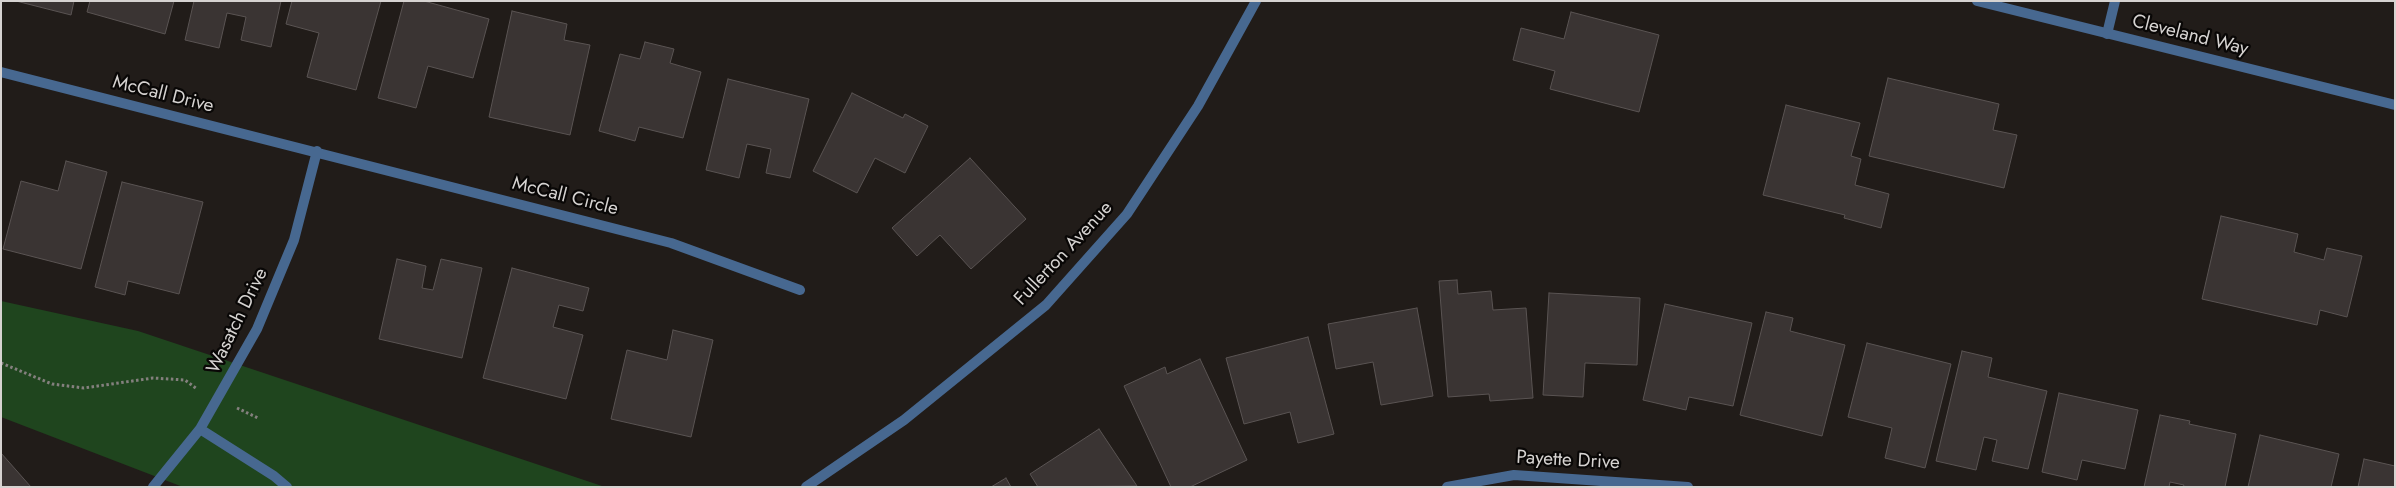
<!DOCTYPE html>
<html>
<head>
<meta charset="utf-8">
<style>
	body { margin:0 }
	#map { position:relative; width:2396px; height:488px; overflow:hidden; background:#211c19; font-family:Jost,sans-serif }
	canvas { display:block }
	.frame { position:absolute; inset:0; border:2px solid #d6d3d1; pointer-events:none }
</style>
</head>
<body>
<div id="map">
<canvas width="2396" height="488"></canvas>
<div class="frame"></div>
</div>
<script>
const g = document.querySelector('canvas').getContext('2d');
g.lineJoin = 'round';
function fillPath(path, color) { g.fillStyle = color; g.fill(path, 'evenodd'); }
const shape = rows => new Path2D(rows.map(r => 'M' + r).join(''));
function stroke(path, color, width, dash) { g.strokeStyle = color; g.lineWidth = width; g.lineCap = dash ? 'butt' : 'round'; g.setLineDash(dash || []); g.stroke(path); }
function write(font, color, halo, rows, align = 'center') {
  g.font = font + ' Jost,sans-serif'; g.lineWidth = 4.5; g.setLineDash([]); g.textBaseline = 'middle'; g.strokeStyle = halo; g.fillStyle = color; for (const [text, x, y, turn = 0] of rows) {
    g.save(); g.translate(x, y); g.rotate((+turn || 0) * Math.PI / 180); g.textAlign = isNaN(turn) ? turn : align; if (halo) g.strokeText(text, 0, 0); g.fillText(text, 0, 0); g.restore();
  }
}
const green = shape([
	[1,301,138,331,605,487,183,487,1,417]
]);
const building = shape([
	[16,1,74,1,71,15,16,1],
	[90,1,174,1,165,34,87,12,90,1],
	[194,1,281,1,271,47,241,40,246,17,227,13,219,48,185,40,194,1],
	[292,1,381,1,356,90,307,77,319,33,286,24,292,1],
	[404,1,424,1,489,19,473,78,428,66,416,108,378,98,404,1],
	[512,11,567,24,564,40,590,45,570,135,489,117,512,11],
	[1571,12,1659,35,1639,112,1550,89,1555,71,1513,60,1521,28,1564,39,1571,12],
	[645,42,674,49,670,63,701,72,683,138,639,127,635,141,599,131,620,54,640,59,645,42],
	[1888,78,1999,104,1993,130,2017,135,2004,188,1869,156,1888,78],
	[728,79,809,99,790,178,766,173,771,149,747,144,739,178,706,170,728,79],
	[852,93,903,118,905,114,928,126,905,173,875,158,857,193,813,171,852,93],
	[1786,105,1860,123,1851,156,1861,159,1855,185,1889,194,1881,228,1844,218,1845,215,1763,195,1786,105],
	[970,158,1026,219,971,269,940,235,917,256,892,228,970,158],
	[66,161,107,172,81,269,3,249,21,181,58,191,66,161],
	[122,182,203,202,179,294,128,281,125,295,95,287,122,182],
	[2221,216,2298,234,2294,252,2324,260,2327,248,2362,256,2347,317,2320,310,2317,325,2202,299,2221,216],
	[397,259,426,266,422,288,433,290,441,259,482,268,462,358,379,339,397,259],
	[512,268,589,288,583,311,559,305,553,327,583,335,566,399,483,378,512,268],
	[1457,280,1458,294,1491,291,1493,310,1526,308,1533,398,1490,401,1489,394,1448,397,1439,281,1457,280],
	[1549,293,1640,298,1637,365,1585,363,1583,397,1543,395,1549,293],
	[1665,304,1752,323,1733,406,1689,397,1686,410,1643,400,1665,304],
	[1417,308,1433,396,1381,405,1373,362,1336,369,1328,324,1417,308],
	[1766,312,1793,318,1790,331,1845,345,1822,436,1740,415,1766,312],
	[673,330,713,340,691,437,611,419,627,350,667,360,673,330],
	[1308,337,1334,434,1298,443,1290,412,1244,424,1226,358,1308,337],
	[1867,343,1951,364,1925,468,1885,458,1892,428,1848,417,1867,343],
	[1962,351,1992,358,1988,377,2047,391,2028,469,1992,461,1997,440,1984,437,1976,470,1936,461,1962,351],
	[1200,359,1247,460,1190,487,1171,487,1124,386,1165,367,1167,374,1200,359],
	[2059,393,2138,410,2125,469,2082,460,2077,480,2042,472,2059,393],
	[2160,415,2190,421,2189,424,2236,434,2225,487,2183,487,2184,485,2170,482,2169,487,2144,487,2160,415],
	[1099,429,1137,486,1038,487,1030,474,1099,429],
	[2260,435,2339,454,2331,487,2248,487,2260,435],
	[1,453,31,487,1,487,1,453],
	[2364,459,2395,466,2395,487,2358,487,2364,459],
	[1006,478,1011,487,991,487,1006,478]
]);
const path = shape([
	[1,363,52,384,84,388,153,378,185,380,197,389],
	[237,408,258,418]
]);
const minor = shape([
	[2107,34,2115,1],
	[1,72,671,243,800,290],
	[200,429,274,476,287,487],
	[153,487,200,429,257,329,294,240,317,151],
	[1447,487,1514,475,1688,487]
]);
const tertiary = shape([
	[1977,1,2395,105],
	[806,487,904,420,1046,305,1127,214,1198,106,1256,1]
]);
const streetNames = [
	["Cleveland Way",2190,36,14],
	["McCall Drive",163,95,14],
	["McCall Circle",565,197,14],
	["Fullerton Avenue",1064,254,-47],
	["Wasatch Drive",238,321,-64],
	["Payette Drive",1568,461,3]
];
fillPath(green, '#1f451e');
fillPath(building, '#3a3433');
stroke(building, '#5a5453', 1);
stroke(path, '#84807e', 3, [2.5, 2.5]);
stroke(minor, '#476890', 10);
stroke(tertiary, '#476890', 10);
write('19px', '#d6d3d1', '#090706', streetNames);
</script>
</body>
</html>
